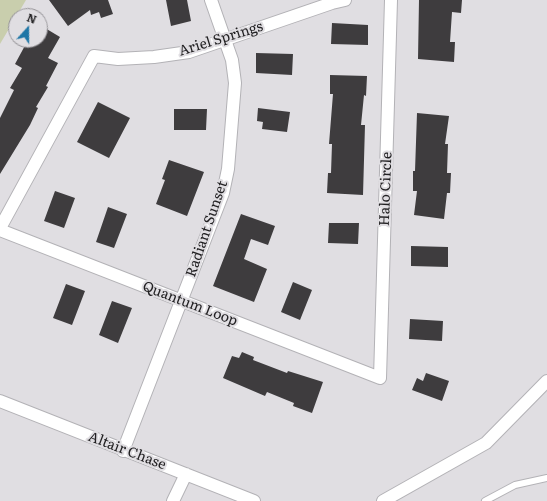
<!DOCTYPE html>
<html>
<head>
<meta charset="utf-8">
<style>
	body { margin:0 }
	#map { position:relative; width:547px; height:501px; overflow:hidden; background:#e0dee2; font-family:Literata,serif }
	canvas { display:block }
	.north { position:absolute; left:8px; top:8px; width:40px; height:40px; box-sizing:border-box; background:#e0dee2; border:1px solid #949296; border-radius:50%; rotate:21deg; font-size:11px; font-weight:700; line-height:16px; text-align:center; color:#222123 }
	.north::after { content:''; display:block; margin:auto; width:14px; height:18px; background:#1f76a6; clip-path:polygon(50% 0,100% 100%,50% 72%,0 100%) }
</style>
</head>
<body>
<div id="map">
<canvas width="547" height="501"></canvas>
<div class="north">N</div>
</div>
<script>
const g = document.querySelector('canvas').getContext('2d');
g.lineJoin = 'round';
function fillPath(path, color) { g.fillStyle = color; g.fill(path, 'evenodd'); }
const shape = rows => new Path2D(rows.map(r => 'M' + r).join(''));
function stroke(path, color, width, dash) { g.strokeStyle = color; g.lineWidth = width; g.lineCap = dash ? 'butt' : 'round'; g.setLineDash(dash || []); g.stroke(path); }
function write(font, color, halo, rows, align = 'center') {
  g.font = font + ' Literata,serif'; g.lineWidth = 4; g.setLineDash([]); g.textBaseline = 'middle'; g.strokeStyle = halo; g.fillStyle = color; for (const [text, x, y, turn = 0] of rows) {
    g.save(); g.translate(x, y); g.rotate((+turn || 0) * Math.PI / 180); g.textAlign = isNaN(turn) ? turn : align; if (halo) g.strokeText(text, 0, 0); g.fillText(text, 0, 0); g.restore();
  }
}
const green = shape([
	[0,0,26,0,0,44]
]);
const building = shape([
	[49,0,108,0,113,14,101,18,99,12,91,15,90,10,68,26],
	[166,0,187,0,191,21,171,26],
	[419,0,462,0,461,13,452,12,450,42,455,42,454,62,418,59],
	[332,23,368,25,368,45,331,44],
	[40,25,60,37,48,58,58,63,46,86,48,87,36,107,38,108,30,125,0,174,0,118,14,90,10,88,22,68,15,64,28,40,40,40],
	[256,53,293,54,292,75,256,73],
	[330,75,367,76,366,96,364,95,361,125,365,125,363,195,327,193,328,173,331,173,332,144,329,144,333,94,330,94],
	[98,102,130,118,109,158,77,142],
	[258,108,290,112,287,132,262,129,263,122,257,121],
	[174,109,207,109,206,130,174,130],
	[417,113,449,116,445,144,448,144,447,173,451,173,450,193,447,193,444,219,414,215,417,191,413,191,413,171,415,171],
	[169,160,204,172,187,216,156,204,165,180,162,179],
	[55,191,75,198,64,228,44,221],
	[108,207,127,214,114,248,96,242],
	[241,214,275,226,268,245,251,239,244,259,267,269,254,302,213,286],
	[329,223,359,223,358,244,328,243],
	[411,246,448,247,448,267,411,266],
	[293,282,312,290,300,320,281,312],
	[66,284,85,291,72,325,53,318],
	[112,301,132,308,118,343,99,335],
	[410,319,443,321,442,341,409,339],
	[242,352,254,357,253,360,287,373,288,371,323,382,312,413,293,406,294,403,267,392,265,396,223,378,232,356,239,358],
	[426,373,449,381,442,401,412,390,417,378,423,381]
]);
const service = shape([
	[485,501,515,485,547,478]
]);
const minor = shape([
	[0,228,94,56,118,59,154,57,189,52,332,3,345,0],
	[0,230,380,378,391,0],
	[0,401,254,501],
	[123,451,223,193,228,169,235,83,232,60,211,0],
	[173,501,186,474],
	[383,501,486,443,547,381]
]);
const streetNames = [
	["Ariel Springs",221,39,-17],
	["Halo Circle",386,189,-88],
	["Radiant Sunset",207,229,-71],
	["Quantum Loop",190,304,21],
	["Altair Chase",127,451,21]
];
fillPath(green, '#c9cead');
fillPath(building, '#3e3c3e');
stroke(service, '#b3b2b6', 8);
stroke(minor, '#b3b2b6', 14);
stroke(service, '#fff', 6);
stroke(minor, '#fff', 12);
write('14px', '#222123', '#e0dee2', streetNames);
</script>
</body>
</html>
